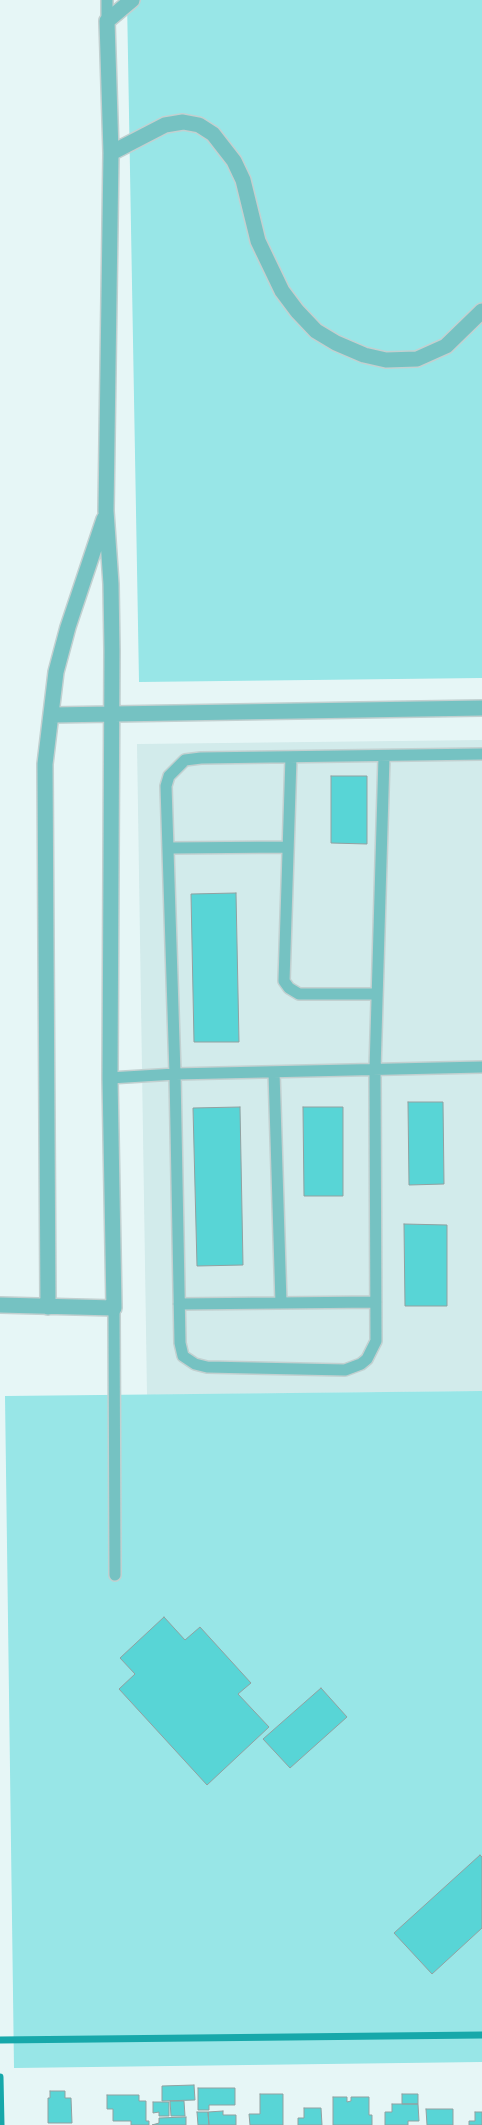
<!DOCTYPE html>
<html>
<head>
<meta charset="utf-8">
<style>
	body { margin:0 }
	canvas { display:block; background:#e6f6f6 }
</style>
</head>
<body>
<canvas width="482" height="2125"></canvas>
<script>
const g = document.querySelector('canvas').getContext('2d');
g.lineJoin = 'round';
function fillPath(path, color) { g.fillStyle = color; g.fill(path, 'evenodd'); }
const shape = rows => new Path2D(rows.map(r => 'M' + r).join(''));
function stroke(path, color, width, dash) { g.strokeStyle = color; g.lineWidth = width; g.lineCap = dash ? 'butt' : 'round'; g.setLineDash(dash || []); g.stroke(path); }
const built = shape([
	[482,740,482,1391,147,1395,137,744]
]);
const green = shape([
	[127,0,482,0,482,678,139,682],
	[482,1391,482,2062,14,2068,5,1396]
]);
const stream = shape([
	[0,2040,482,2035],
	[0,2077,1,2125]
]);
const building = shape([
	[331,776,367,776,367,844,331,843,331,776],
	[236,893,239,1042,194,1042,191,894,236,893],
	[408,1102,443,1102,444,1184,409,1185,408,1102],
	[240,1107,243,1265,197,1266,193,1108,240,1107],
	[303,1107,343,1107,343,1196,304,1196,303,1107],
	[404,1224,447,1225,447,1306,405,1306,404,1224],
	[164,1617,185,1640,200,1627,251,1683,238,1694,269,1727,207,1785,119,1689,135,1674,120,1658,164,1617],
	[321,1688,347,1717,290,1768,263,1739,321,1688],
	[480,1855,482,1857,482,1928,432,1974,394,1933,480,1855],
	[194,2085,195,2100,162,2101,162,2086,194,2085],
	[198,2088,235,2088,235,2105,209,2105,209,2110,198,2110,198,2088],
	[50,2091,65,2091,65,2098,71,2098,72,2123,48,2123,48,2098,50,2098,50,2091],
	[260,2094,283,2094,283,2125,250,2125,249,2114,260,2114,260,2094],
	[402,2094,418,2094,418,2104,402,2104,402,2094],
	[107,2095,139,2095,139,2101,146,2101,146,2121,149,2121,149,2125,131,2125,131,2121,113,2121,113,2109,107,2109,107,2095],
	[333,2097,347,2097,347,2102,351,2101,351,2097,369,2097,369,2115,372,2115,372,2125,333,2125,333,2097],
	[170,2101,184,2101,185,2116,171,2116,170,2101],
	[153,2102,169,2102,169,2116,159,2116,159,2112,153,2113,153,2102],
	[392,2104,418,2104,419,2121,408,2121,408,2125,385,2125,385,2112,392,2112,392,2104],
	[304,2108,321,2108,322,2125,298,2125,298,2118,304,2118,304,2108],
	[426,2109,453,2109,453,2125,427,2125,426,2109],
	[223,2111,223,2115,236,2115,236,2125,209,2125,208,2112,223,2111],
	[197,2112,208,2112,209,2125,198,2125,197,2112],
	[475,2112,482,2112,482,2125,469,2125,469,2121,475,2121,475,2112],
	[186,2117,186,2125,152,2125,159,2123,159,2118,186,2117]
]);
const lane = shape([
	[107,0,107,21],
	[291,757,284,981,289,988,299,994,377,994],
	[384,757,375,1070,376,1341,367,1359,361,1364,345,1370,207,1367,195,1364,183,1356,180,1343,175,1074,166,786,169,776,185,760,201,758,482,754],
	[169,848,288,847],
	[274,1072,281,1303],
	[110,1078,175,1074,482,1067],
	[179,1304,376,1302],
	[114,1308,115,1575]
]);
const street = shape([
	[111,153,165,125,183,122,199,125,213,134,234,161,243,180,258,241,282,291,297,311,316,331,336,343,364,355,386,360,417,359,446,346,482,311],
	[52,715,482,708],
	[0,1305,114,1308,110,1078,112,651,111,584,106,511,111,153,107,21,132,0],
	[48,1307,45,764,56,672,68,627,104,519]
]);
fillPath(built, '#d2ebeb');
fillPath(green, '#98e6e7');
stroke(stream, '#17a8aa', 7);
fillPath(building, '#58d5d6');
stroke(building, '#92a1a1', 1);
stroke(lane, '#c2d0d0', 14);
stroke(street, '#c2d0d0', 18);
stroke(lane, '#75c2c2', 11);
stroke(street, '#75c2c2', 15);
</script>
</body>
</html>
